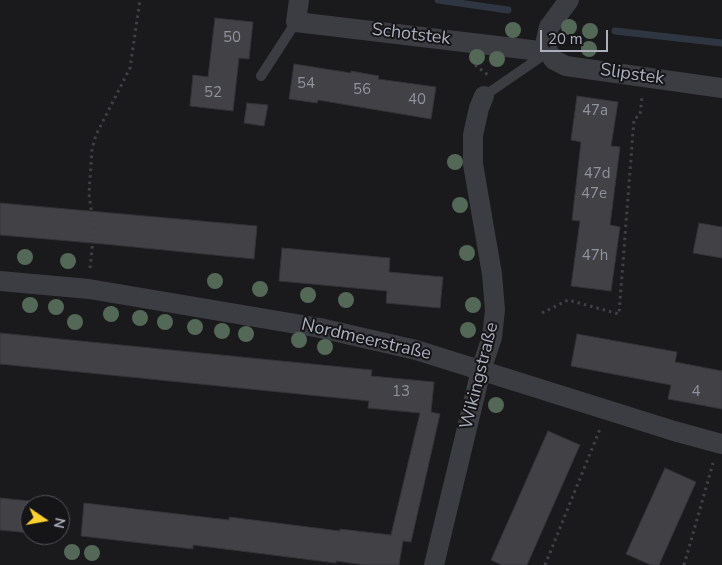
<!DOCTYPE html>
<html>
<head>
<meta charset="utf-8">
<style>
	body { margin:0 }
	#map { position:relative; width:722px; height:565px; overflow:hidden; background:#1a191c; font-family:"Nunito Sans",sans-serif }
	canvas { display:block }
	.north { position:absolute; left:20px; top:495px; width:50px; height:50px; box-sizing:border-box; background:#151417; border:1px solid #515259; border-radius:50%; rotate:102deg; font-size:14px; font-weight:700; line-height:20px; text-align:center; color:#abaebc }
	.north::after { content:''; display:block; margin:auto; width:18px; height:22px; background:#ffd02e; clip-path:polygon(50% 0,100% 100%,50% 72%,0 100%) }
	.scale { position:absolute; left:540px; top:30px; width:68px; height:22px; box-sizing:border-box; border:2px solid #abaebc; border-top:0; padding-left:6px; font-size:15px; line-height:18px; white-space:nowrap; color:#abaebc; -webkit-text-stroke:4px #151417; paint-order:stroke }
</style>
</head>
<body>
<div id="map">
<canvas width="722" height="565"></canvas>
<div class="north">N</div>
<div class="scale">20 m</div>
</div>
<script>
const g = document.querySelector('canvas').getContext('2d');
g.lineJoin = 'round';
const shape = rows => new Path2D(rows.map(r => 'M' + r).join(''));
function stroke(path, color, width, dash) { g.strokeStyle = color; g.lineWidth = width; g.lineCap = dash ? 'butt' : 'round'; g.setLineDash(dash || []); g.stroke(path); }
function fillPath(path, color) { g.fillStyle = color; g.fill(path, 'evenodd'); }
function write(font, color, halo, rows, align = 'center') {
  g.font = font + ' "Nunito Sans",sans-serif'; g.lineWidth = 4; g.setLineDash([]); g.textBaseline = 'middle'; g.strokeStyle = halo; g.fillStyle = color; for (const [text, x, y, turn = 0] of rows) {
    g.save(); g.translate(x, y); g.rotate((+turn || 0) * Math.PI / 180); g.textAlign = isNaN(turn) ? turn : align; if (halo) g.strokeText(text, 0, 0); g.fillText(text, 0, 0); g.restore();
  }
}
const stream = shape([
	[438,0,508,10],
	[615,31,722,43]
]);
const building = shape([
	[215,18,253,22,249,59,239,58,233,111,190,106,193,75,208,77,215,18],
	[294,64,351,73,351,71,379,76,378,79,436,87,431,119,318,100,317,103,289,99,294,64],
	[577,96,618,102,611,146,620,147,610,225,620,227,611,291,571,286,580,221,572,220,581,142,571,140,577,96],
	[247,103,268,105,264,126,244,123,247,103],
	[0,203,257,226,254,259,104,244,0,235,0,203],
	[699,223,722,227,722,258,693,253,699,223],
	[282,248,390,258,389,272,443,277,440,308,386,303,387,291,279,281,282,248],
	[0,333,372,370,371,376,434,382,431,412,440,414,411,542,403,541,399,565,365,565,336,561,336,563,193,545,193,549,81,536,84,503,229,520,229,517,340,531,340,529,391,535,420,413,368,408,369,401,0,364,0,333],
	[577,334,677,352,675,362,722,371,722,409,668,399,671,385,571,366,577,334],
	[548,431,580,445,527,565,502,565,491,560,548,431],
	[665,468,696,482,659,565,651,565,626,554,665,468],
	[0,498,30,501,30,533,0,530,0,498]
]);
const path = shape([
	[475,65,488,75],
	[90,268,94,231,89,194,92,149,96,135,130,68,140,0],
	[542,313,568,300,619,314,634,119,640,115,642,97],
	[545,565,600,429],
	[684,565,713,463]
]);
const lane = shape([
	[261,76,296,22],
	[484,96,545,54]
]);
const street = shape([
	[299,0,296,22,548,52],
	[569,0,549,27,546,40,548,52,554,60,566,66,722,88],
	[0,281,89,289,320,328,416,350,674,431,722,444],
	[434,565,481,370,492,337,495,310,492,274,473,164,473,135,479,108,484,96]
]);
const trees = [
	[569,27],
	[513,30],
	[590,31],
	[589,49],
	[477,57],
	[497,59],
	[455,162],
	[460,205],
	[467,253],
	[25,257],
	[68,261],
	[215,281],
	[260,289],
	[308,295],
	[346,300],
	[30,305],
	[473,305],
	[56,307],
	[111,314],
	[140,318],
	[75,322],
	[165,322],
	[195,327],
	[468,330],
	[222,331],
	[246,334],
	[299,340],
	[325,347],
	[496,405],
	[72,552],
	[92,553]
];
const numberNames = [
	["50",232,38],
	["54",306,84],
	["56",362,90],
	["52",213,93],
	["40",417,100],
	["47a",595,111],
	["47d",597,174],
	["47e",594,194],
	["47h",595,256],
	["13",401,392],
	["4",696,392]
];
const streetNames = [
	["Schotstek",411,35,7],
	["Slipstek",632,75,8],
	["Nordmeerstraße",366,340,13],
	["Wikingstraße",480,376,-76]
];
stroke(stream, '#2e3741', 7);
fillPath(building, '#414146');
stroke(building, '#343338', 1);
stroke(path, '#404148', 3, [2.5, 4]);
stroke(lane, '#3c3c43', 10);
stroke(street, '#3c3c43', 20);
g.fillStyle = '#536857';
for (const [x, y] of trees) { g.beginPath(); g.arc(x, y, 8, 0, 2 * Math.PI); g.fill(); }
write('15px', '#90939e', null, numberNames);
write('18px', '#abaebc', '#151417', streetNames);
</script>
</body>
</html>
